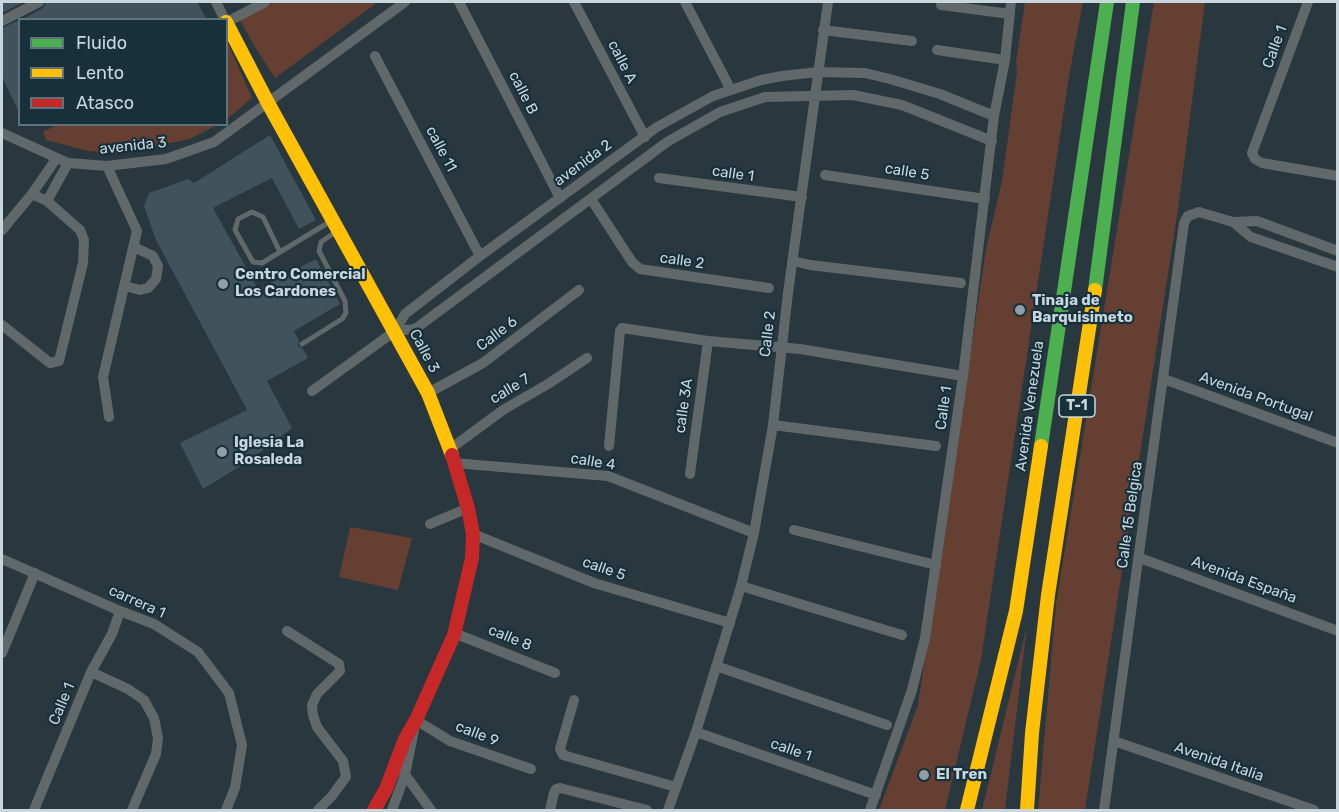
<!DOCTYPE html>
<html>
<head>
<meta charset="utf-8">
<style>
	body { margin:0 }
	#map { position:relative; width:1339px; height:812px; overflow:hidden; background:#29373e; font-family:Rubik,sans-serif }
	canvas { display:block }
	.frame { position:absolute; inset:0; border:3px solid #c8d6de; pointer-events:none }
	.legend { position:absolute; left:18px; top:18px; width:210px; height:108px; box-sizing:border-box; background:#17303b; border:2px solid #5e727c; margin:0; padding:8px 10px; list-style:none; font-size:18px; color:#c8d6de }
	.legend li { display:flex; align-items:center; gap:12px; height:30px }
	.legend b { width:30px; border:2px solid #5e727c }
</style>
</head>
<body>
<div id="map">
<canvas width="1339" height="812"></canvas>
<div class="frame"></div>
<ul class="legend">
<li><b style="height:8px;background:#4caf50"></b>Fluido</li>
<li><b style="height:8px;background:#ffc107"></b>Lento</li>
<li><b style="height:8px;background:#c62828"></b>Atasco</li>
</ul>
</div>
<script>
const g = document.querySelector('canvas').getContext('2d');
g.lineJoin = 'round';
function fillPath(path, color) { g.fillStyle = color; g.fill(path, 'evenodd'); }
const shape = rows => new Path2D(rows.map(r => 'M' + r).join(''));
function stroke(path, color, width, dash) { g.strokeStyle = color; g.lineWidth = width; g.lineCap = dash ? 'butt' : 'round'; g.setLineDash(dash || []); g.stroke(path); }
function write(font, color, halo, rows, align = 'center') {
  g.font = font + ' Rubik,sans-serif'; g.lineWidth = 4.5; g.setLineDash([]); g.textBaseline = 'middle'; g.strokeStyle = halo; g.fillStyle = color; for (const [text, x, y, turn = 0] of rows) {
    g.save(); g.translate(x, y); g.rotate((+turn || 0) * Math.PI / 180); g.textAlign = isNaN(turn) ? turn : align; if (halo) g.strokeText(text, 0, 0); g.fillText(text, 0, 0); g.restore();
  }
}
const green = shape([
	[274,2,378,2,275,78,255,47,240,20],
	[1025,2,1083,2,1069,76,981,660,945,810,879,810,918,705,986,249,1002,181,1017,72,1016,62],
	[1154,2,1205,2,1178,209,1085,810,1038,810,1056,604],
	[227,41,252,98,227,119,226,119],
	[59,124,217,124,217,125,190,139,118,154,88,151,46,140,43,132],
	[350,527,412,538,398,590,339,577],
	[1027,626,1005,810,982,810]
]);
const building = shape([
	[2,2,24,2,2,13],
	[46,2,197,2,207,20,21,20,43,8],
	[20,20,20,114,2,77,2,28],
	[270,135,316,220,299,229,272,178,213,208,258,289,316,259,340,304,294,331,299,341,298,346,303,349,308,358,267,381,292,428,247,462,203,489,180,443,247,410,156,240,144,206,149,193,188,179,194,183]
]);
const lane = shape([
	[280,252,262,263,253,262,235,230,238,219,252,212,263,217,280,252,331,221],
	[302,344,342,319,346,313,345,301,319,251,321,242,337,231]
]);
const street = shape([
	[216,2,225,20],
	[459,2,560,198],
	[574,2,645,137],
	[685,2,731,90],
	[1308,2,1252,153,1255,159,1262,163,1338,176],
	[941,5,1010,14],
	[2,21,39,2],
	[227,22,265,2],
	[823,30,912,41],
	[937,50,1005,60],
	[375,56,480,256],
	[2,133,68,163,107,166,166,159,214,142,405,2],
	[107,166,137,231,103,377,109,417],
	[825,175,985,199],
	[659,178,802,197],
	[591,199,632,262,640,269,769,288],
	[47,201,68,163],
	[1233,222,1251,237,1338,267],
	[2,230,32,194,56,159],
	[793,261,810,265,961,283],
	[125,286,140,290,148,288,156,279,158,266,153,256,134,247],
	[2,325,50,363,59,361,83,263,84,240,80,230,47,201,32,194],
	[395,331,405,314,480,256,657,127,713,96,761,80,782,76,818,72,865,73,890,79,940,94,994,116],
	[1164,379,1338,443],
	[312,391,395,331,415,329,667,142,720,112,765,97,853,95,902,105,992,141],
	[428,393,483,363,579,290],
	[773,425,936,446],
	[609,446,620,331,622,328,708,341,800,349,963,376],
	[450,449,503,410,548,384,587,358],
	[454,463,608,476,754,533],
	[690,474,708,341],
	[430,524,468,508],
	[794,530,936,565],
	[473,534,594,583,730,623],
	[1140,558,1338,631],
	[2,559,120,611,154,624,198,652,229,693,242,745,235,788,226,810],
	[741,586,902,635],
	[287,631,339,664,340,671,317,694,312,705,313,715,317,727,343,761,346,777,331,797,318,810],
	[454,633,555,673],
	[2,653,35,573],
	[716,666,887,725],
	[91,672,128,689,144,700,154,718,158,738,156,754,132,810],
	[574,700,560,749,563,755,676,787],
	[696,732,876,795],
	[1114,741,1314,810],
	[403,772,431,810],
	[34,810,91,672,112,634,120,611],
	[392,810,405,775,416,720,450,741,531,769],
	[550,810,554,793,556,789,560,788,647,810],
	[668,810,696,732,741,586,754,533,773,425,788,293,828,2],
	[870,810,912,690,925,638,963,376,994,116,1005,60,1011,2],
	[1104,810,1184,223,1188,216,1199,212,1233,222,1257,221,1338,251]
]);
const fast = shape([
	[1095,290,1133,2],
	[1041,446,1107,2]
]);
const slow = shape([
	[226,22,268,103,428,393,452,455],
	[967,810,1016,611,1041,446],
	[1027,810,1032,733,1048,595,1095,290]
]);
const jam = shape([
	[374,810,386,789,405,739,416,720,454,635,472,558,473,534,468,508,452,455]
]);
const markers = [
	[223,284,6,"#909ea6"],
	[1020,310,6,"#909ea6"],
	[222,452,6,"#909ea6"],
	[924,775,6,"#909ea6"]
];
const shields = [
	[1077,406,36]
];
const shieldNames = [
	["T-1",1077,406]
];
const streetNames = [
	["Calle 1",1275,47,-70],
	["calle A",622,62,63],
	["calle B",523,93,63],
	["avenida 3",133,146,-6],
	["calle 11",441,149,62],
	["avenida 2",583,163,-36],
	["calle 5",907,172,9],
	["calle 1",733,174,8],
	["calle 2",682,261,8],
	["Calle 6",497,334,-37],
	["Calle 2",768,334,-83],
	["Calle 3",424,351,62],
	["calle 7",510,389,-31],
	["Avenida Portugal",1256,397,20],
	["calle 3A",684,406,-82],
	["Avenida Venezuela",1030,406,-82],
	["Calle 1",944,408,-82],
	["calle 4",593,462,9],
	["Calle 15 Belgica",1130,515,-82],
	["calle 5",604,569,19],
	["Avenida España",1244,580,20],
	["carrera 1",137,602,24],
	["calle 8",510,638,22],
	["Calle 1",62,704,-67],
	["calle 9",477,734,21],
	["calle 1",791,750,19],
	["Avenida Italia",1219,762,19]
];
const poiNames = [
	["Centro Comercial",235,275],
	["Los Cardones",235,292],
	["Tinaja de",1032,301],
	["Barquisimeto",1032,318],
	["Iglesia La",234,443],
	["Rosaleda",234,460],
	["El Tren",936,775]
];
fillPath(green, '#663f33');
fillPath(building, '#40525b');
stroke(lane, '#61686a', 5);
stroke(street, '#61686a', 10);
stroke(fast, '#4caf50', 14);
stroke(slow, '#ffc107', 14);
stroke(jam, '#c62828', 14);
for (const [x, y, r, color] of markers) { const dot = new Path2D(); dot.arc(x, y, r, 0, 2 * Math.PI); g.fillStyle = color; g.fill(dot); stroke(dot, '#17303b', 2); }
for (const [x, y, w] of shields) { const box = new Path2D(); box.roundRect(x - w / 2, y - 11, w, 22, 4.5); g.fillStyle = '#17303b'; g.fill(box); stroke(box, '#c8d6de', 1.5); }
write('bold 14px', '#c8d6de', null, shieldNames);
write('15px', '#c8d6de', '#17303b', streetNames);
write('bold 15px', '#c8d6de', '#17303b', poiNames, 'left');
</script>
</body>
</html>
